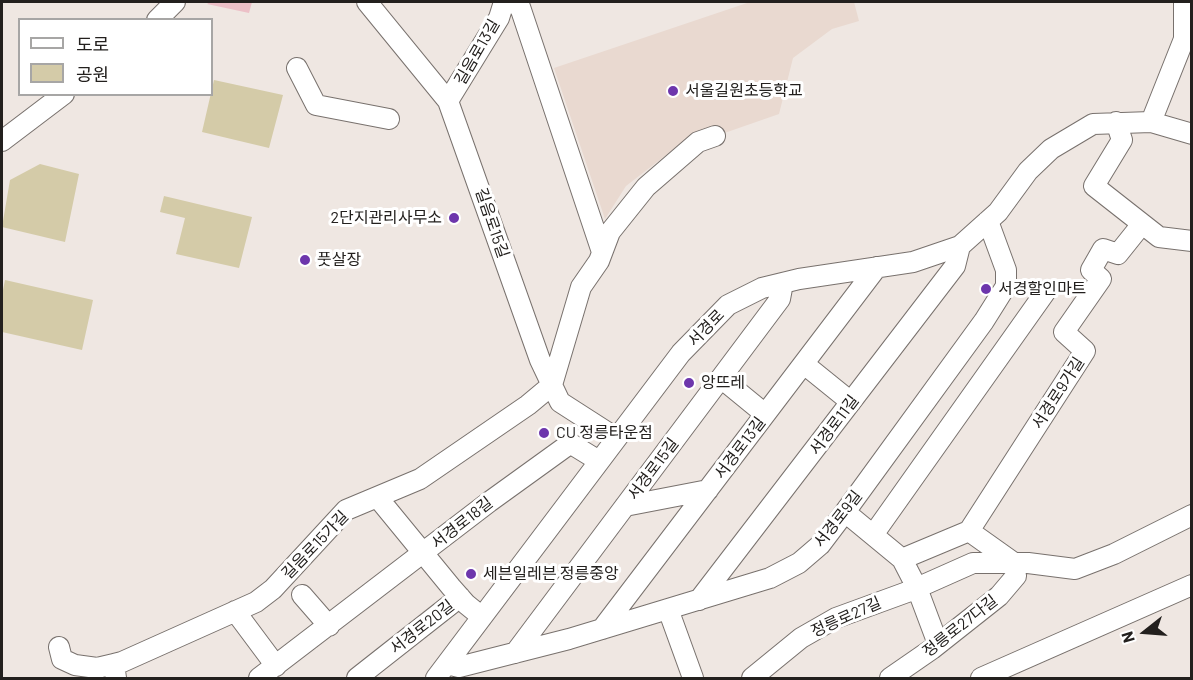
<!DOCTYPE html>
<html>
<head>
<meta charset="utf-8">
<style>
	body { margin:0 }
	#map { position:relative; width:1193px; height:680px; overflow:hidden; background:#efe7e2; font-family:Barlow,"Noto Sans KR",sans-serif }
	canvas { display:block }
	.frame { position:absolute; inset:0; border:3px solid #23201e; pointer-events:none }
	.legend { position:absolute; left:18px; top:18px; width:195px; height:78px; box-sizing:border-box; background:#fff; border:2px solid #a7a6a5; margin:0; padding:8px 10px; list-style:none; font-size:18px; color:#23201e }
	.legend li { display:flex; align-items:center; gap:12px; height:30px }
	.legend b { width:30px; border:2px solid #a7a6a5 }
	.north { position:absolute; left:1115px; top:602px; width:60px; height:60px; -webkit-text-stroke:4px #fff; paint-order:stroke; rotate:253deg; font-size:16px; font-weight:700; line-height:24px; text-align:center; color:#23201e }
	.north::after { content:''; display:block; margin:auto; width:21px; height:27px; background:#23201e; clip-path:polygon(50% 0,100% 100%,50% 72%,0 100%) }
</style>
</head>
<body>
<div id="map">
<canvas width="1193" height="680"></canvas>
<div class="frame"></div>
<ul class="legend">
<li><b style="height:8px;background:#fff"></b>도로</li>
<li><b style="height:16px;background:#d4cba8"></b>공원</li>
</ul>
<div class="north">N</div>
</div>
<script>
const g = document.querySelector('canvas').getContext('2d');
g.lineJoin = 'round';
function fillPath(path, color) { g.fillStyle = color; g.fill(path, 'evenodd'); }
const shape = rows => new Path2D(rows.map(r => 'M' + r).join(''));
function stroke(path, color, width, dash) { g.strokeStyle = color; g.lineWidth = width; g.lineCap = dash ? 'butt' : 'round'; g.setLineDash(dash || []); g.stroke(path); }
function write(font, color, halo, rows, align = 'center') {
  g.font = font + ' Barlow,"Noto Sans KR",sans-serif'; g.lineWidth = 6; g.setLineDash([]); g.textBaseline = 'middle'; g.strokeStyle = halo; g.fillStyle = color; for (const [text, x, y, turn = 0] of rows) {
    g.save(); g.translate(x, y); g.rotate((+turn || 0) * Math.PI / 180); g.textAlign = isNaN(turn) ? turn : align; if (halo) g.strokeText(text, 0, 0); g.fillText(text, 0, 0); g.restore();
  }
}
const built = shape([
	[750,2,854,2,859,21,832,29,793,58,779,114,670,152,626,186,605,219,554,68]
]);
const green = shape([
	[214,80,283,95,269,148,202,132],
	[40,164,79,174,65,242,2,227,10,180],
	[164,196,252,217,239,268,176,254,185,218,160,212],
	[5,280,93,300,82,350,2,332,2,295]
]);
const water = shape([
	[210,2,252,2,249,13,207,4]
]);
const minor = shape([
	[367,2,448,101,540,360,560,402,616,438],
	[511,2,520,7,602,252],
	[157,20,175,2],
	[297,68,316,105,389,119],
	[448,101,499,18,504,2],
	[1116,122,1122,140,1094,186,1159,237,1192,241],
	[1151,122,1184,39,1184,2],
	[2,141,64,94],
	[804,364,851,402],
	[721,378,765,414],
	[378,498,451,587,466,604,482,617],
	[625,506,708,490],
	[845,512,902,559,917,588,938,644],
	[873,535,1046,291],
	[902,559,969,531,1085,351,1064,332,1101,279,1091,270,1103,249,1118,254,1142,224],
	[302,595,329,626],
	[699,600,955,266,960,246],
	[668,609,693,678],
	[235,611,276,666],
	[602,629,877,267],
	[59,647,62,659,75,665,97,668,114,664],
	[515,653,780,299,783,283],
	[447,664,459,667,569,639,770,578,799,563,820,545,845,512,984,321,1006,286,1006,270,988,221],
	[116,678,114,664,122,662,256,602,273,589,346,510,420,479,528,405,552,385,581,287,599,261,610,232,646,187,698,142,715,136],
	[259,678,489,502,568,445,573,445,599,461],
	[357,678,460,597],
	[436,678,681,353,728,305,762,288,799,279,913,262,960,246,998,212,1028,171,1051,149,1093,124,1151,122,1192,134],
	[752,678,801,638,836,618,910,591,973,563,1028,563,1075,569,1114,554,1192,515],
	[890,678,932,649,999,596,1016,576,1014,563,969,531],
	[981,678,1192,585]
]);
const markers = [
	[673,91,6,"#6d36ac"],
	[454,218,6,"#6d36ac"],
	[305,260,6,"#6d36ac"],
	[986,289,6,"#6d36ac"],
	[689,383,6,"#6d36ac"],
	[544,433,6,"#6d36ac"],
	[471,574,6,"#6d36ac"]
];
const streetNames = [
	["길음로13길",477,52,-60],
	["길음로15길",492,223,71],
	["서경로",706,328,-46],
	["서경로9가길",1058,393,-57],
	["서경로11길",834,425,-53],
	["서경로13길",740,448,-53],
	["서경로15길",653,469,-53],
	["서경로9길",838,519,-52],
	["서경로18길",462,523,-38],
	["길음로15가길",315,545,-46],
	["정릉로27길",846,617,-24],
	["정릉로27다길",960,626,-38],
	["서경로20길",422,627,-38]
];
const poiNames = [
	["서울길원초등학교",685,91],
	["2단지관리사무소",442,218,"right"],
	["풋살장",317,260],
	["서경할인마트",998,289],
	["앙뜨레",701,383],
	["CU 정릉타운점",556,433],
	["세븐일레븐 정릉중앙",483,574]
];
fillPath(built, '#e9d9d0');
fillPath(green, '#d4cba8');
fillPath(water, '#ecc0c7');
stroke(minor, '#78716d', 22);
stroke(minor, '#fff', 20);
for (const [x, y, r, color] of markers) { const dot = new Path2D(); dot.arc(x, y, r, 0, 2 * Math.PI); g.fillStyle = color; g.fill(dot); stroke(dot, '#fff', 2); }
write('16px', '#23201e', '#fff', streetNames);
write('16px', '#23201e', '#fff', poiNames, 'left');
</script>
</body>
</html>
